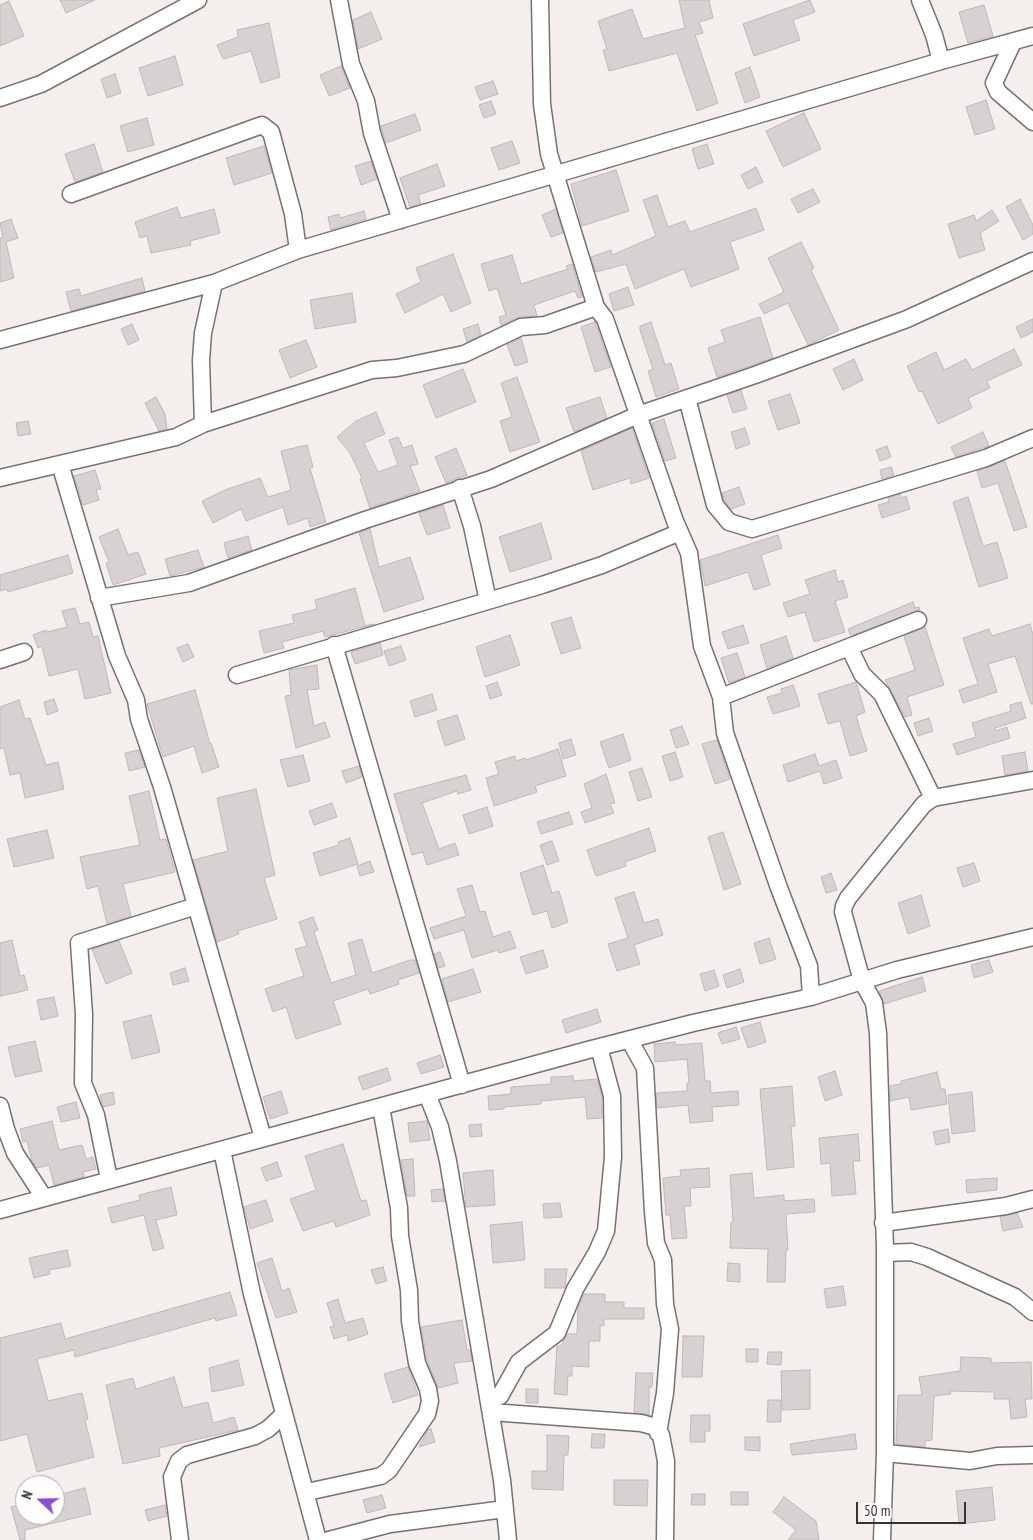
<!DOCTYPE html>
<html>
<head>
<meta charset="utf-8">
<style>
	body { margin:0 }
	#map { position:relative; width:1033px; height:1540px; overflow:hidden; background:#f4efed; font-family:"PT Sans Narrow",sans-serif }
	canvas { display:block }
	.north { position:absolute; left:15px; top:1475px; width:50px; height:50px; box-sizing:border-box; background:#fffdfc; border:1px solid #afadac; border-radius:50%; rotate:291deg; font-size:14px; font-weight:700; line-height:20px; text-align:center; color:#363433 }
	.north::after { content:''; display:block; margin:auto; width:18px; height:22px; background:#8951c8; clip-path:polygon(50% 0,100% 100%,50% 72%,0 100%) }
	.scale { position:absolute; left:856px; top:1502px; width:110px; height:22px; box-sizing:border-box; border:2px solid #363433; border-top:0; padding-left:6px; font-size:15px; line-height:18px; white-space:nowrap; color:#363433; -webkit-text-stroke:4px #fffdfc; paint-order:stroke }
</style>
</head>
<body>
<div id="map">
<canvas width="1033" height="1540"></canvas>
<div class="north">N</div>
<div class="scale">50 m</div>
</div>
<script>
const g = document.querySelector('canvas').getContext('2d');
g.lineJoin = 'round';
function fillPath(path, color) { g.fillStyle = color; g.fill(path, 'evenodd'); }
const shape = rows => new Path2D(rows.map(r => 'M' + r).join(''));
function stroke(path, color, width, dash) { g.strokeStyle = color; g.lineWidth = width; g.lineCap = dash ? 'butt' : 'round'; g.setLineDash(dash || []); g.stroke(path); }
const building = shape([
	[60,0,95,0,66,13,60,0],
	[679,0,709,0,713,18,699,22,703,33,695,35,718,103,697,111,677,53,609,71,603,50,607,49,598,21,632,9,643,39,685,28,679,0],
	[810,0,815,12,793,20,800,40,754,56,743,24,810,0],
	[9,1,24,36,0,46,0,5,9,1],
	[984,5,993,36,968,43,959,12,984,5],
	[371,12,382,39,358,49,353,20,371,12],
	[269,23,280,77,261,83,251,51,223,59,217,45,238,37,237,30,269,23],
	[175,56,183,85,148,96,139,68,175,56],
	[341,66,350,88,329,96,320,75,341,66],
	[750,67,760,97,745,103,735,73,750,67],
	[115,74,121,93,107,98,101,79,115,74],
	[493,81,498,94,480,100,475,87,493,81],
	[986,100,995,129,975,135,966,107,986,100],
	[491,101,496,114,484,118,479,105,491,101],
	[804,113,821,149,783,167,766,131,804,113],
	[415,114,421,130,386,143,381,126,415,114],
	[147,118,154,145,128,152,120,126,147,118],
	[512,141,520,163,499,170,491,148,512,141],
	[94,144,103,172,75,182,65,154,94,144],
	[707,144,714,164,698,169,692,149,707,144],
	[264,146,272,173,234,185,226,158,264,146],
	[371,161,377,179,361,185,355,166,371,161],
	[437,164,445,186,418,195,421,203,410,207,400,178,437,164],
	[756,167,763,182,748,189,741,175,756,167],
	[616,170,629,211,582,226,571,184,616,170],
	[813,189,820,202,798,213,791,199,813,189],
	[657,195,668,227,685,221,690,232,756,208,764,230,730,242,739,269,691,287,684,269,635,289,626,264,596,272,591,257,611,250,612,255,656,236,643,200,657,195],
	[1020,199,1033,225,1033,234,1023,240,1006,207,1020,199],
	[177,207,181,218,214,209,220,233,190,241,191,245,151,253,147,236,140,238,135,222,177,207],
	[556,209,563,233,551,237,542,215,556,209],
	[992,210,999,221,980,233,985,250,959,258,948,224,974,215,976,221,992,210],
	[364,211,366,219,331,230,328,217,339,214,340,218,364,211],
	[11,219,18,238,6,242,14,278,0,282,0,238,3,238,0,223,11,219],
	[801,242,814,268,811,270,839,330,808,345,788,303,764,314,759,304,784,292,768,258,801,242],
	[453,254,471,303,451,312,443,294,405,313,396,294,421,282,416,268,453,254],
	[512,255,521,284,568,269,566,266,572,264,582,297,578,298,575,291,534,305,537,316,520,317,501,325,499,317,506,315,497,288,489,291,481,264,512,255],
	[142,278,145,291,71,311,66,292,79,289,81,296,142,278],
	[628,287,634,305,614,311,609,294,628,287],
	[352,293,356,322,315,329,310,300,352,293],
	[760,317,773,358,717,377,708,348,725,342,721,330,760,317],
	[1033,319,1033,332,1021,338,1016,327,1033,319],
	[595,322,611,367,595,372,581,327,595,322],
	[651,322,665,365,671,363,679,389,656,397,648,371,653,369,640,330,640,326,651,322],
	[132,324,139,340,128,345,121,329,132,324],
	[478,324,481,335,467,342,463,329,478,324],
	[521,338,528,362,515,366,507,345,521,338],
	[306,340,317,367,290,378,279,350,306,340],
	[1014,349,1022,365,987,381,990,388,968,398,972,408,938,424,922,391,919,392,907,366,936,352,944,370,966,359,972,370,1014,349],
	[854,359,863,380,843,390,833,369,854,359],
	[463,369,476,402,436,418,423,385,463,369],
	[517,377,540,442,510,452,500,421,512,417,501,383,517,377],
	[741,390,747,409,733,413,727,395,741,390],
	[790,394,800,423,778,430,768,401,790,394],
	[156,397,165,414,167,429,159,431,145,403,156,397],
	[600,397,607,418,574,432,566,408,600,397],
	[376,412,385,434,364,443,378,472,398,465,389,440,398,437,403,448,412,445,418,464,410,466,420,491,370,508,360,479,362,478,350,453,337,437,356,421,376,412],
	[664,419,676,458,665,461,652,423,664,419],
	[28,421,31,434,18,436,16,423,28,421],
	[632,428,649,478,631,484,630,478,593,490,581,451,632,428],
	[745,428,750,444,736,449,731,432,745,428],
	[983,432,989,446,956,457,951,447,983,432],
	[307,445,313,467,310,468,326,522,310,527,308,518,288,525,283,507,246,521,241,509,213,523,202,501,225,490,260,478,268,497,291,490,281,451,307,445],
	[887,446,891,457,880,461,876,450,887,446],
	[456,448,467,475,446,483,435,457,456,448],
	[1005,461,1027,527,1014,531,998,483,982,488,977,471,1005,461],
	[891,467,894,475,882,479,880,470,891,467],
	[95,470,101,489,96,490,99,500,83,505,74,476,95,470],
	[739,487,745,504,731,509,724,500,722,493,739,487],
	[900,494,901,498,906,496,910,509,882,518,878,505,889,502,888,498,900,494],
	[968,497,983,546,997,542,1008,578,979,587,953,502,968,497],
	[443,505,450,528,427,535,419,513,443,505],
	[541,523,552,559,510,572,499,537,541,523],
	[118,529,128,555,138,552,146,574,113,585,106,563,109,562,99,537,118,529],
	[370,529,379,567,410,557,424,599,384,612,359,533,370,529],
	[778,535,782,548,761,555,770,585,754,590,748,572,705,586,700,560,778,535],
	[248,536,252,550,228,558,224,543,248,536],
	[198,550,204,567,170,576,165,559,198,550],
	[68,555,73,573,8,592,7,589,0,591,0,575,68,555],
	[835,570,838,582,843,580,848,597,835,601,845,632,814,642,805,612,788,617,783,603,810,594,805,580,835,570],
	[355,588,365,626,374,624,325,637,323,631,282,642,284,648,264,653,259,631,294,623,292,615,317,609,315,600,355,588],
	[913,602,915,608,919,607,920,610,851,636,848,629,913,602],
	[75,608,80,624,89,622,93,637,98,636,111,693,85,699,78,669,49,676,42,646,38,648,33,635,46,630,47,632,67,627,62,611,75,608],
	[571,617,581,648,561,654,551,623,571,617],
	[1030,624,1033,635,1033,704,1031,704,1015,656,988,664,997,692,963,703,959,690,978,684,963,638,989,629,992,636,1030,624],
	[743,625,749,643,728,649,722,632,743,625],
	[925,627,944,685,907,697,912,715,905,717,885,680,915,670,904,636,925,627],
	[510,635,520,665,485,677,476,647,510,635],
	[786,636,793,658,767,668,760,645,786,636],
	[380,643,383,655,355,664,351,652,380,643],
	[188,644,194,657,183,662,177,648,188,644],
	[401,646,406,660,389,666,384,651,401,646],
	[737,653,745,677,729,683,721,658,737,653],
	[317,665,319,689,307,690,314,726,325,722,330,737,296,748,285,696,291,695,289,670,317,665],
	[497,682,502,695,490,699,486,686,497,682],
	[856,682,865,712,856,716,867,751,850,756,840,721,828,724,818,694,856,682],
	[793,685,800,706,773,714,767,697,782,693,781,689,793,685],
	[195,690,210,744,211,743,219,767,202,773,194,746,163,757,147,704,195,690],
	[432,694,437,710,415,717,410,701,432,694],
	[54,699,58,711,47,715,44,702,54,699],
	[19,700,25,719,30,718,46,765,58,762,64,789,25,798,20,773,10,775,4,748,0,749,0,707,19,700],
	[1021,702,1026,718,995,728,996,731,1007,727,1010,738,957,755,953,744,976,737,972,723,1011,711,1010,705,1021,702],
	[457,715,465,739,445,746,437,721,457,715],
	[929,718,933,731,918,736,914,723,929,718],
	[682,726,689,744,676,748,670,730,682,726],
	[623,734,631,760,609,768,600,742,623,734],
	[571,739,576,755,563,759,559,743,571,739],
	[717,740,730,779,715,784,702,744,717,740],
	[558,749,566,776,535,786,537,792,494,806,486,778,499,774,495,762,515,756,516,761,525,758,526,760,558,749],
	[139,750,145,767,129,771,125,753,139,750],
	[675,752,683,777,670,781,662,756,675,752],
	[1025,752,1028,771,1005,775,1002,756,1025,752],
	[815,754,819,766,836,760,842,778,824,784,820,771,788,782,783,765,815,754],
	[303,755,310,781,288,787,280,760,303,755],
	[359,766,362,777,346,783,342,771,359,766],
	[642,768,652,797,638,801,629,772,642,768],
	[606,774,615,803,610,804,614,813,585,823,581,812,592,808,584,784,606,774],
	[466,775,471,790,458,794,457,791,422,803,439,849,455,843,459,855,427,865,423,852,412,855,394,794,466,775],
	[256,789,275,875,264,878,277,919,238,931,239,934,217,942,193,860,228,851,217,798,256,789],
	[149,791,160,840,166,839,175,872,123,884,131,916,107,924,98,886,87,889,80,857,140,845,129,796,149,791],
	[332,803,337,817,314,825,309,811,332,803],
	[487,807,493,826,469,834,463,815,487,807],
	[569,812,573,824,541,834,537,822,569,812],
	[649,828,656,851,625,862,626,866,596,876,587,850,649,828],
	[47,830,54,858,14,867,7,839,47,830],
	[723,832,741,884,724,890,708,837,723,832],
	[350,838,358,864,320,876,313,853,339,845,338,842,350,838],
	[552,841,559,861,547,865,540,845,552,841],
	[370,861,374,872,360,876,357,866,370,861],
	[974,863,980,881,963,887,957,868,974,863],
	[543,865,552,893,559,891,568,922,552,928,547,911,533,915,520,873,543,865],
	[831,873,837,890,826,893,821,877,831,873],
	[472,885,480,912,485,911,493,937,510,931,516,948,499,953,498,950,472,958,464,930,434,939,430,928,466,916,457,889,472,885],
	[634,892,644,923,658,919,663,935,634,945,640,964,617,971,608,944,628,938,615,898,634,892],
	[921,895,930,926,908,934,898,903,921,895],
	[313,917,318,930,314,932,331,983,356,975,348,943,362,939,372,973,410,960,415,960,419,973,398,980,399,984,370,994,368,989,333,1001,341,1024,296,1039,286,1007,273,1012,265,989,304,976,295,949,307,946,299,922,313,917],
	[769,938,776,959,760,964,754,943,769,938],
	[12,940,20,976,24,975,28,990,0,996,0,943,12,940],
	[119,941,132,973,106,984,92,949,119,941],
	[543,950,548,967,526,974,520,957,543,950],
	[440,952,445,966,438,968,434,954,440,952],
	[989,960,993,972,974,978,971,965,989,960],
	[185,968,189,981,173,985,170,973,185,968],
	[473,969,481,992,448,1002,442,979,473,969],
	[740,969,744,982,727,988,723,975,740,969],
	[714,970,719,986,705,991,700,974,714,970],
	[922,977,926,991,884,1004,879,991,922,977],
	[54,997,58,1016,41,1020,37,1000,54,997],
	[597,1009,601,1022,566,1033,562,1020,597,1009],
	[151,1015,160,1052,132,1059,123,1022,151,1015],
	[760,1022,766,1042,748,1048,741,1028,760,1022],
	[736,1027,740,1039,722,1044,718,1033,736,1027],
	[35,1041,42,1071,15,1077,8,1047,35,1041],
	[675,1042,675,1045,702,1043,705,1081,710,1081,711,1093,738,1091,739,1105,712,1107,713,1121,690,1123,688,1105,657,1108,656,1093,687,1091,687,1083,689,1083,687,1059,655,1062,654,1044,675,1042],
	[440,1055,444,1067,421,1074,417,1063,440,1055],
	[387,1068,391,1080,363,1090,358,1077,387,1068],
	[835,1071,842,1095,825,1101,818,1077,835,1071],
	[937,1072,941,1089,945,1089,947,1104,911,1110,909,1097,890,1101,890,1086,901,1084,901,1081,937,1072],
	[573,1076,573,1081,597,1079,602,1097,602,1118,587,1119,585,1097,541,1101,541,1104,504,1107,504,1109,489,1110,488,1096,511,1094,511,1087,551,1084,551,1077,573,1076],
	[792,1086,795,1126,791,1126,794,1167,767,1170,760,1089,792,1086],
	[281,1091,288,1113,270,1119,263,1097,281,1091],
	[113,1092,115,1104,103,1107,100,1095,113,1092],
	[972,1092,975,1131,952,1134,948,1095,972,1092],
	[76,1102,80,1118,61,1122,57,1107,76,1102],
	[52,1121,59,1150,82,1145,86,1159,93,1157,96,1169,83,1172,84,1177,54,1185,49,1165,37,1168,32,1161,27,1141,23,1142,20,1129,52,1121],
	[427,1121,430,1140,410,1142,408,1123,427,1121],
	[481,1124,482,1136,470,1137,469,1125,481,1124],
	[948,1129,950,1142,936,1145,933,1132,948,1129],
	[858,1134,860,1161,853,1161,856,1194,832,1196,830,1163,821,1164,819,1138,858,1134],
	[343,1144,361,1201,366,1200,370,1215,336,1227,334,1221,303,1231,290,1199,316,1190,305,1156,343,1144],
	[413,1159,415,1196,407,1196,401,1160,413,1159],
	[277,1162,282,1176,266,1181,261,1168,277,1162],
	[709,1168,710,1187,690,1188,691,1206,684,1206,687,1238,672,1239,670,1215,666,1215,663,1178,681,1176,680,1170,709,1168],
	[493,1170,495,1205,466,1207,463,1173,493,1170],
	[752,1173,754,1198,784,1195,784,1201,814,1199,815,1212,786,1214,788,1250,786,1250,785,1282,767,1282,768,1249,730,1248,731,1222,733,1222,730,1175,752,1173],
	[997,1178,997,1190,967,1193,966,1180,997,1178],
	[171,1187,177,1215,156,1220,164,1248,153,1251,144,1215,112,1223,108,1208,140,1200,139,1195,171,1187],
	[443,1189,445,1201,432,1202,431,1190,443,1189],
	[266,1200,273,1221,250,1229,244,1207,266,1200],
	[560,1203,562,1217,544,1218,543,1204,560,1203],
	[1017,1213,1023,1227,1003,1231,1000,1217,1017,1213],
	[522,1222,525,1260,493,1263,490,1225,522,1222],
	[67,1250,71,1266,49,1270,50,1274,34,1278,29,1258,67,1250],
	[272,1258,282,1291,289,1288,297,1312,276,1318,257,1263,272,1258],
	[728,1263,740,1264,740,1282,727,1281,728,1263],
	[383,1267,387,1281,376,1284,371,1270,383,1267],
	[545,1269,567,1269,565,1288,545,1288,545,1269],
	[843,1286,846,1305,827,1308,824,1289,843,1286],
	[230,1292,237,1315,216,1321,215,1318,75,1357,74,1350,37,1359,48,1401,82,1393,88,1419,85,1420,94,1457,37,1472,27,1434,0,1441,0,1338,61,1323,65,1339,230,1292],
	[584,1294,605,1294,605,1302,624,1302,624,1308,644,1308,644,1319,604,1319,604,1326,600,1325,600,1341,589,1341,589,1367,572,1366,572,1376,568,1376,567,1395,554,1394,557,1346,561,1346,567,1334,577,1334,578,1308,584,1294],
	[338,1299,345,1323,363,1318,368,1334,348,1341,347,1335,334,1339,330,1327,334,1326,327,1303,338,1299],
	[462,1320,467,1350,470,1350,472,1361,454,1363,458,1383,438,1388,427,1360,421,1327,462,1320],
	[683,1336,704,1336,702,1377,682,1377,683,1336],
	[746,1349,758,1349,758,1362,746,1362,746,1349],
	[768,1352,782,1352,781,1365,767,1364,768,1352],
	[961,1357,991,1358,991,1363,1031,1362,1032,1399,1025,1399,1027,1417,1011,1419,1009,1399,994,1399,994,1392,950,1391,951,1394,934,1396,932,1440,925,1441,925,1447,896,1444,898,1395,922,1395,919,1377,960,1371,961,1357],
	[238,1360,244,1385,212,1392,209,1368,238,1360],
	[408,1367,418,1395,393,1403,384,1374,408,1367],
	[810,1370,810,1409,782,1410,781,1371,810,1370],
	[636,1373,653,1373,652,1387,649,1387,649,1415,634,1412,636,1373],
	[174,1377,183,1408,208,1402,213,1423,234,1417,238,1430,159,1448,160,1456,123,1464,106,1385,133,1378,136,1389,174,1377],
	[526,1389,538,1389,538,1403,526,1403,526,1389],
	[768,1400,781,1400,781,1422,767,1422,768,1400],
	[691,1415,710,1415,710,1431,705,1431,705,1442,690,1442,691,1415],
	[431,1429,435,1442,419,1447,428,1430,431,1429],
	[592,1434,605,1434,604,1448,591,1448,592,1434],
	[855,1434,857,1449,792,1455,790,1444,855,1434],
	[547,1435,569,1436,568,1455,564,1455,563,1490,532,1489,532,1471,547,1471,547,1435],
	[745,1437,760,1437,760,1451,745,1450,745,1437],
	[614,1480,648,1480,647,1506,614,1505,614,1480],
	[992,1487,995,1520,959,1524,956,1491,992,1487],
	[85,1488,91,1514,25,1530,25,1540,20,1540,11,1507,25,1503,25,1515,55,1515,55,1496,85,1488],
	[731,1492,748,1492,748,1505,731,1505,731,1492],
	[692,1494,705,1494,705,1505,691,1505,692,1494],
	[382,1495,386,1508,367,1513,363,1500,382,1495],
	[784,1497,816,1521,819,1540,788,1540,796,1530,773,1512,784,1497],
	[165,1505,167,1516,148,1521,145,1510,165,1505]
]);
const minor = shape([
	[339,0,351,64,366,101,372,133,401,220],
	[540,0,542,104,549,154,596,307,605,319,675,521,689,553,702,646,721,697,725,733,779,888,809,966,811,997],
	[920,0,934,35,941,61],
	[1013,42,994,83,998,92,1033,122],
	[0,98,41,84,198,0],
	[71,194,262,125,271,132,293,214,298,250],
	[0,340,214,283,298,250,941,61,1033,36],
	[687,398,715,505,729,522,752,529,986,458,1033,438],
	[203,424,201,360,203,333,214,283],
	[60,464,117,656,136,700,139,719,162,787,263,1138],
	[0,478,176,437,203,424,372,370,397,368,464,354,521,327,545,325,596,307],
	[460,488,472,526,488,601],
	[99,598,189,583,365,520,491,479,638,415,755,375,907,319,1033,261],
	[334,645,462,1085],
	[849,647,862,674,882,694,933,798],
	[0,660,24,652],
	[237,675,542,585,602,565,680,532],
	[721,697,918,620],
	[630,1041,645,1068,653,1212,656,1243,663,1260,665,1304,670,1329,665,1393,658,1433],
	[427,1094,440,1127,448,1161,502,1480,508,1540],
	[0,1106,6,1129,15,1153,43,1196],
	[222,1150,252,1294,318,1540],
	[109,1179,96,1115,83,1083,84,1014,79,943,196,906],
	[0,1210,588,1050,693,1023,811,997,897,970,1033,937],
	[883,1223,1006,1206,1033,1199],
	[885,1253,911,1252,927,1257,1015,1297,1033,1312],
	[489,1401,500,1396,519,1362,557,1333,575,1289,597,1252,606,1231,613,1157,612,1096,599,1047],
	[491,1412,641,1423,656,1427,661,1435,666,1461,665,1540],
	[885,1453,970,1461,997,1456,1033,1455],
	[307,1492,381,1476,389,1470,427,1414,430,1401,428,1389,417,1363,410,1321,409,1290,400,1236,399,1208,381,1107],
	[180,1540,172,1477,179,1461,187,1455,255,1436,268,1429,283,1415],
	[329,1540,390,1524,505,1509],
	[882,1540,885,1453,885,1248,878,1033,874,1003,862,981,843,912,844,906,848,898,924,804,933,798,1033,780]
]);
fillPath(building, '#d7d2d1');
stroke(building, '#beb9b8', 1);
stroke(minor, '#767270', 19);
stroke(minor, '#fff', 16);
</script>
</body>
</html>
